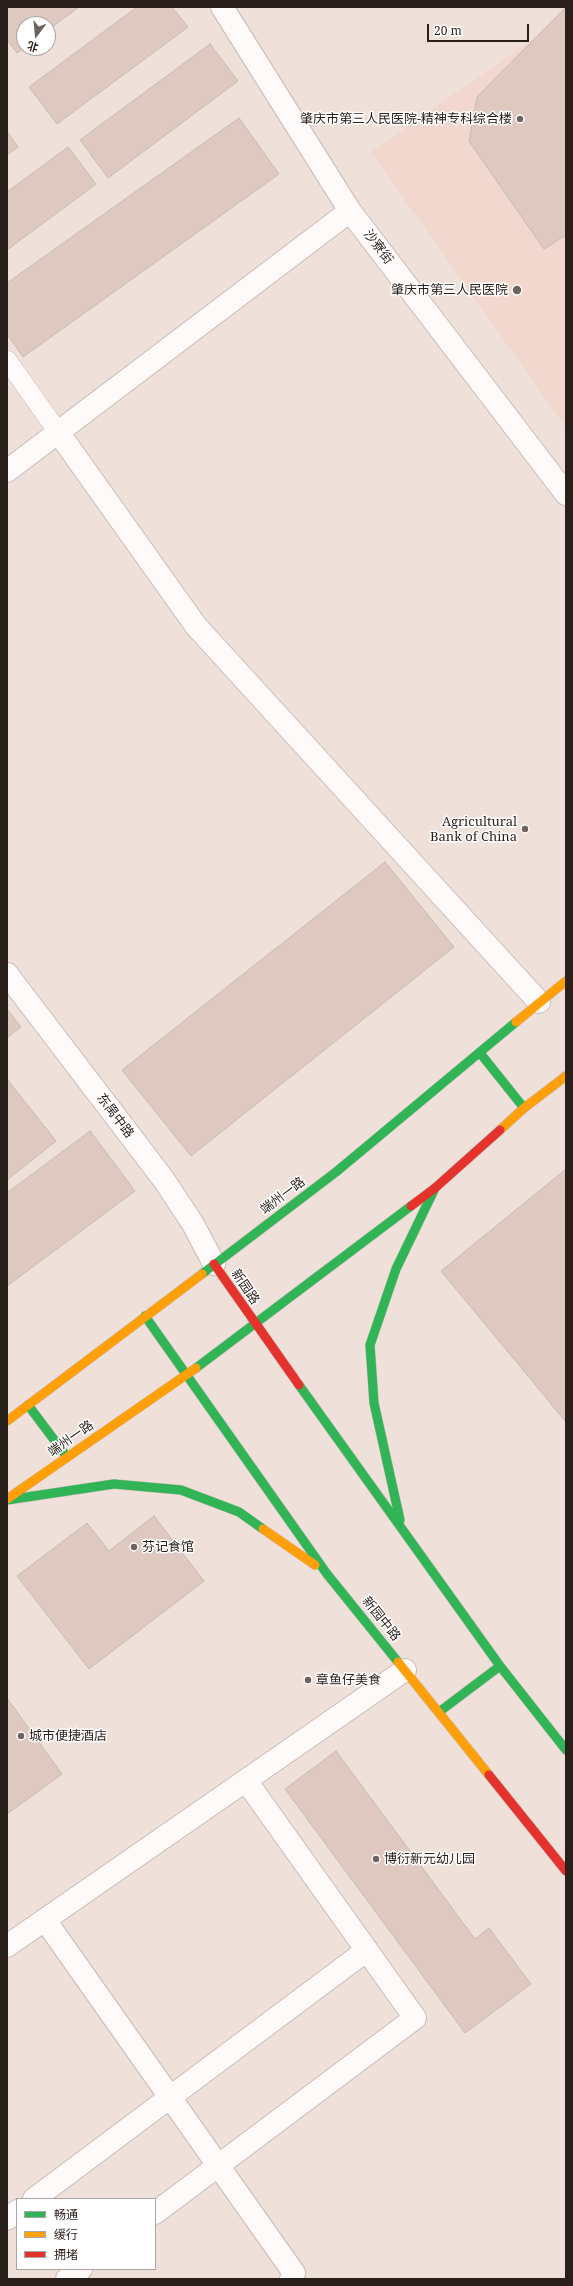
<!DOCTYPE html>
<html>
<head>
<meta charset="utf-8">
<style>
	body { margin:0 }
	#map { position:relative; width:573px; height:2286px; overflow:hidden; background:#efe0da; font-family:"Noto Serif","Noto Sans SC",serif }
	canvas { display:block }
	.frame { position:absolute; inset:0; border:8px solid #291f1b; pointer-events:none }
	.legend { position:absolute; left:16px; top:2198px; width:140px; height:72px; box-sizing:border-box; background:#fff; border:1px solid #a9a5a4; margin:0; padding:5px 7px; list-style:none; font-size:12px; color:#291f1b }
	.legend li { display:flex; align-items:center; gap:8px; height:20px }
	.legend b { width:20px; border:1px solid #a9a5a4 }
	.north { position:absolute; left:16px; top:16px; width:40px; height:40px; box-sizing:border-box; background:#fff; border:1px solid #a9a5a4; border-radius:50%; rotate:196deg; font-size:11px; font-weight:700; line-height:16px; text-align:center; color:#291f1b }
	.north::after { content:''; display:block; margin:auto; width:14px; height:18px; background:#6e635e; clip-path:polygon(50% 0,100% 100%,50% 72%,0 100%) }
	.scale { position:absolute; left:427px; top:24px; width:102px; height:18px; box-sizing:border-box; border:2px solid #291f1b; border-top:0; padding-left:5px; font-size:12px; line-height:14px; white-space:nowrap; color:#291f1b; -webkit-text-stroke:3px #fff; paint-order:stroke }
</style>
</head>
<body>
<div id="map">
<canvas width="573" height="2286"></canvas>
<div class="frame"></div>
<ul class="legend">
<li><b style="height:5px;background:#30b455"></b>畅通</li>
<li><b style="height:5px;background:#ff9f0a"></b>缓行</li>
<li><b style="height:5px;background:#e5322d"></b>拥堵</li>
</ul>
<div class="north">北</div>
<div class="scale">20 m</div>
</div>
<script>
const g = document.querySelector('canvas').getContext('2d');
g.lineJoin = 'round';
function fillPath(path, color) { g.fillStyle = color; g.fill(path, 'evenodd'); }
const shape = rows => new Path2D(rows.map(r => 'M' + r).join(''));
function stroke(path, color, width, dash) { g.strokeStyle = color; g.lineWidth = width; g.lineCap = dash ? 'butt' : 'round'; g.setLineDash(dash || []); g.stroke(path); }
function write(font, color, halo, rows, align = 'center') {
  g.font = font + ' "Noto Serif","Noto Sans SC",serif'; g.lineWidth = 3; g.setLineDash([]); g.textBaseline = 'middle'; g.strokeStyle = halo; g.fillStyle = color; for (const [text, x, y, turn = 0] of rows) {
    g.save(); g.translate(x, y); g.rotate((+turn || 0) * Math.PI / 180); g.textAlign = isNaN(turn) ? turn : align; if (halo) g.strokeText(text, 0, 0); g.fillText(text, 0, 0); g.restore();
  }
}
const built = shape([
	[565,17,566,19,566,428,371,152]
]);
const building = shape([
	[7,7,79,7,48,30,48,24,24,24,24,48,17,53,7,40,7,7],
	[137,7,172,7,188,27,57,124,29,87,137,7],
	[566,7,566,235,544,249,469,141,477,97,566,7],
	[210,44,238,81,108,178,80,140,210,44],
	[239,118,279,174,23,357,7,334,7,283,239,118],
	[7,131,18,147,7,155,7,131],
	[68,147,96,184,7,250,7,192,68,147],
	[385,862,454,947,191,1156,122,1070,385,862],
	[7,1009,21,1027,7,1038,7,1009],
	[7,1079,56,1141,7,1180,7,1079],
	[90,1131,135,1191,7,1286,7,1193,90,1131],
	[566,1169,566,1422,441,1271,566,1169],
	[154,1516,204,1581,89,1669,17,1576,87,1523,109,1551,154,1516],
	[7,1698,62,1774,7,1814,7,1698],
	[336,1751,475,1939,489,1928,531,1984,465,2033,285,1789,336,1751]
]);
const lane = shape([
	[7,360,58,432]
]);
const street = shape([
	[222,7,350,211,566,494],
	[58,432,196,626,539,1002],
	[7,471,350,211],
	[7,974,164,1180,193,1224,214,1264],
	[45,1920,294,2273,291,2279],
	[7,1946,405,1670],
	[34,2199,367,1950],
	[155,2213,415,2018,247,1782],
	[7,2219,17,2211],
	[67,2279,81,2269]
]);
const fast = shape([
	[480,1053,524,1108],
	[202,1274,336,1172,516,1022],
	[145,1316,327,1574,398,1662],
	[196,1368,411,1206],
	[299,1385,500,1666,566,1750],
	[28,1405,67,1457],
	[7,1500,114,1484,181,1490,239,1512,263,1529],
	[400,1520,374,1403,370,1345,396,1269,435,1188],
	[439,1712,500,1666]
]);
const slow = shape([
	[516,1022,566,981],
	[500,1130,524,1108,566,1076],
	[7,1421,202,1274],
	[7,1499,196,1368],
	[263,1529,315,1565],
	[398,1662,489,1775]
]);
const jam = shape([
	[411,1206,435,1188,500,1130],
	[214,1264,299,1385],
	[489,1775,566,1871]
]);
const markers = [
	[520,119,4,"#6e635e"],
	[517,290,5,"#6e635e"],
	[525,829,4,"#6e635e"],
	[134,1547,4,"#6e635e"],
	[308,1680,4,"#6e635e"],
	[21,1736,4,"#6e635e"],
	[376,1859,4,"#6e635e"]
];
const poiNames = [
	["肇庆市第三人民医院-精神专科综合楼",512,119,"right"],
	["肇庆市第三人民医院",508,290,"right"],
	["Agricultural",517,822,"right"],
	["Bank of China",517,837,"right"],
	["芬记食馆",142,1547],
	["章鱼仔美食",316,1680],
	["城市便捷酒店",29,1736],
	["博衍新元幼儿园",384,1859]
];
const streetNames = [
	["沙寮街",378,247,53],
	["东禺中路",115,1116,53],
	["端州一路",283,1196,-37],
	["新园路",245,1287,56],
	["端州一路",71,1439,-35],
	["新园中路",381,1619,51]
];
fillPath(built, '#f1d7cd');
fillPath(building, '#dec8bf');
stroke(building, '#c5bab5', 1);
stroke(lane, '#c7bcb7', 20);
stroke(street, '#c7bcb7', 24);
stroke(fast, '#c7bcb7', 10);
stroke(slow, '#c7bcb7', 10);
stroke(jam, '#c7bcb7', 10);
stroke(lane, '#fdfaf9', 19);
stroke(street, '#fdfaf9', 22);
stroke(fast, '#30b455', 9);
stroke(slow, '#ff9f0a', 9);
stroke(jam, '#e5322d', 9);
for (const [x, y, r, color] of markers) { const dot = new Path2D(); dot.arc(x, y, r, 0, 2 * Math.PI); g.fillStyle = color; g.fill(dot); stroke(dot, '#fff', 1.5); }
write('13px', '#291f1b', '#fff', poiNames, 'left');
write('13px', '#291f1b', '#fff', streetNames);
</script>
</body>
</html>
